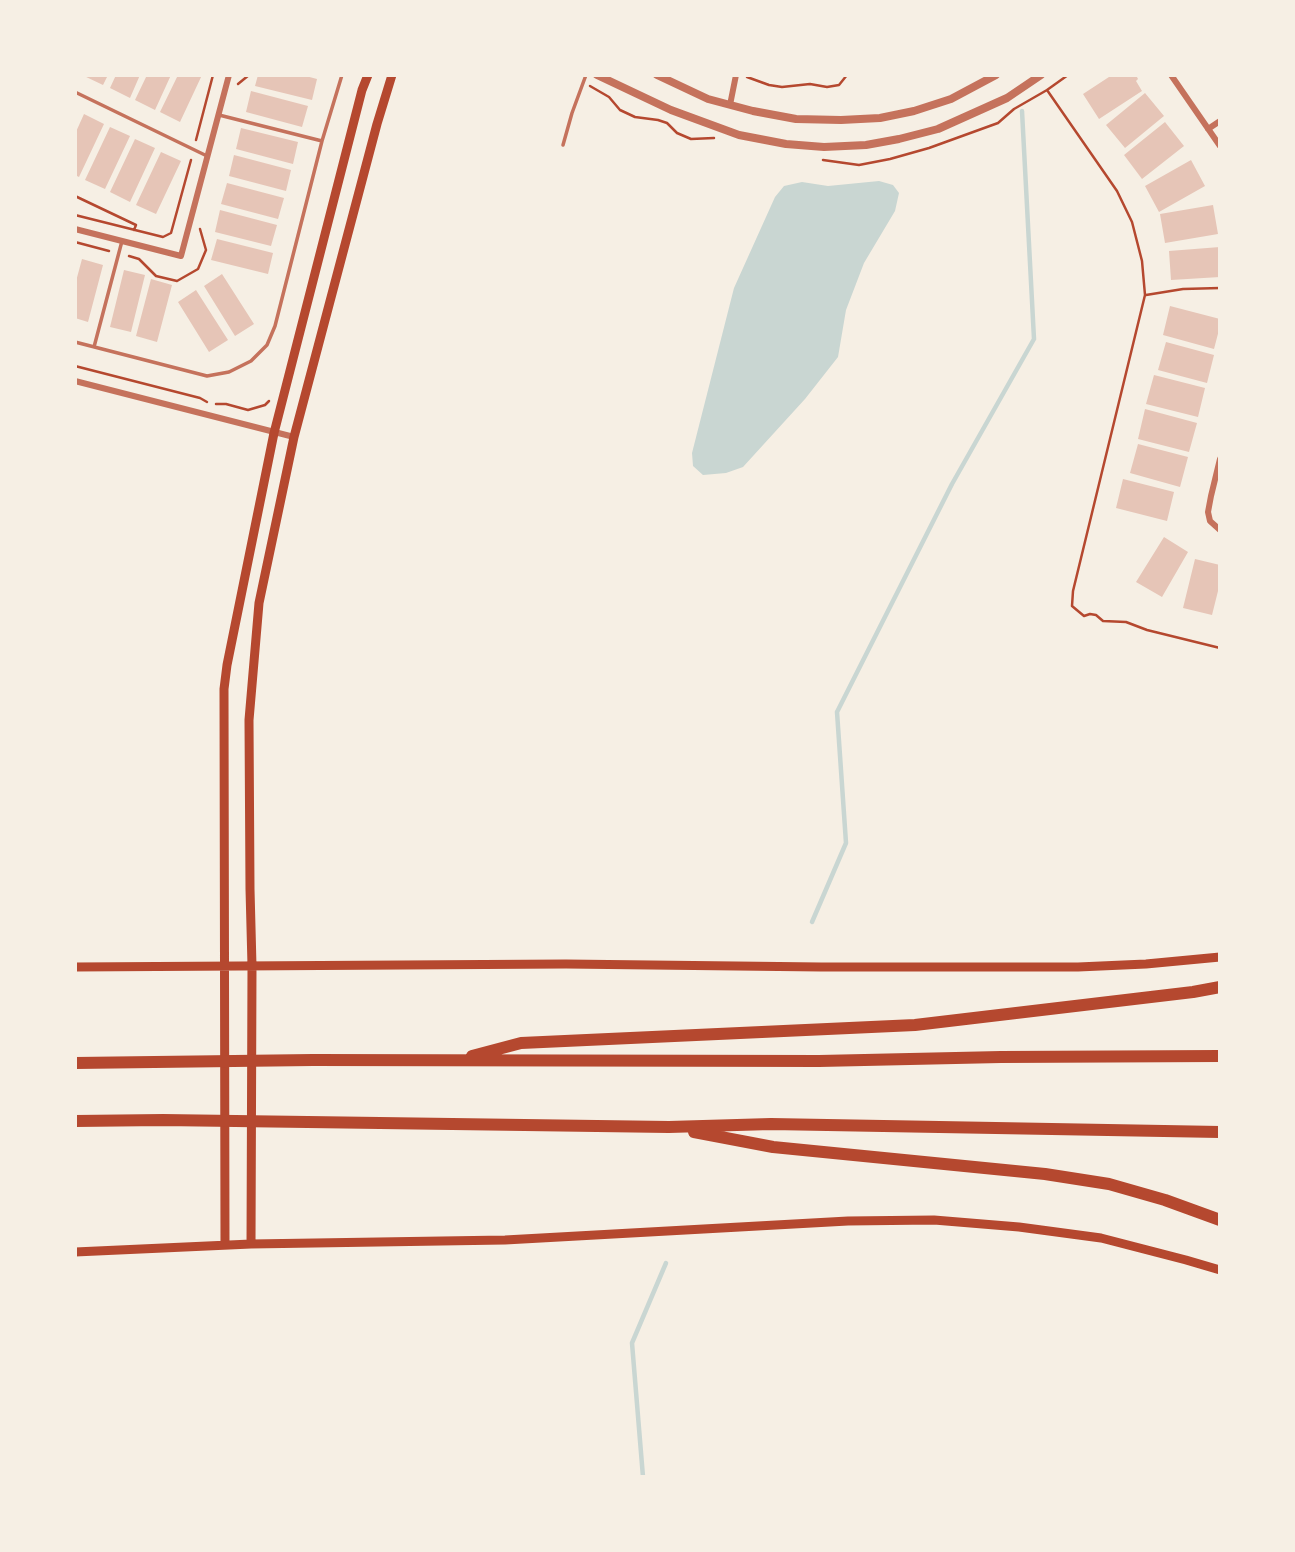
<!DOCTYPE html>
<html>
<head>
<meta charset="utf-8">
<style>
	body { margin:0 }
	#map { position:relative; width:1295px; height:1552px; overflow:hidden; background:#f6efe4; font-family:Rubik,sans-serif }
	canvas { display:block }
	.frame { position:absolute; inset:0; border:77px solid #f6efe4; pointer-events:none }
</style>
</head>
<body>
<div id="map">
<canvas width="1295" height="1552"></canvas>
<div class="frame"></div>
</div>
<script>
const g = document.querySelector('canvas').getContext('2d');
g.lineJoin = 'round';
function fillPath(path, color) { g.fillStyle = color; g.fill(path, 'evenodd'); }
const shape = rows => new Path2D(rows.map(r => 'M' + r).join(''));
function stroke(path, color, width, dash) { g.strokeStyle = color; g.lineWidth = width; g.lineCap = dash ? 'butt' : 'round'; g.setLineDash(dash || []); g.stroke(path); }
const water = shape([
	[879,181,893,185,899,193,895,211,864,263,846,310,838,357,805,399,743,467,726,473,703,475,693,466,692,453,734,288,775,197,784,186,802,182,828,186]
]);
const stream = shape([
	[812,922,846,843,837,712,952,484,1034,339,1022,111],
	[643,1477,632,1343,666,1263]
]);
const building = shape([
	[82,75,108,75,103,85],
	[116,75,140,75,130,98,110,88],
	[147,75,171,75,155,110,135,100],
	[178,75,202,75,180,122,160,112],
	[258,75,302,75,317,79,312,100,255,86],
	[1112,75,1136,75,1138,79,1136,81,1142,91,1099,119,1083,94],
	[251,91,308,106,302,127,246,112],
	[1145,93,1164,116,1125,148,1106,125],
	[84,114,104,124,79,177,75,175,75,134],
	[1165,122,1184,146,1142,179,1124,155],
	[110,127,130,136,105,189,85,180],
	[241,128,298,142,293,164,236,149],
	[135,139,155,148,130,202,110,192],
	[161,152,181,161,156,214,136,205],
	[234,155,291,170,286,191,229,176],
	[1191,160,1205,186,1159,212,1145,186],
	[227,183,284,198,278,219,221,204],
	[1213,205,1218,234,1165,243,1160,214],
	[220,210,277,225,271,246,215,232],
	[217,239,273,253,268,274,211,260],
	[1220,247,1220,277,1171,280,1169,251],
	[82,259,103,265,88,322,75,318,75,285],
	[124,270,145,275,131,332,110,327],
	[222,274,254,324,235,336,204,286],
	[151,279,172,285,157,342,136,336],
	[196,290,228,340,209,352,178,302],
	[1170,306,1220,319,1220,326,1214,349,1163,335],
	[1166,342,1214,355,1207,383,1158,370],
	[1154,375,1205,388,1198,417,1146,404],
	[1145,409,1197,423,1189,452,1138,439],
	[1138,444,1188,457,1180,487,1130,473],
	[1123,479,1174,492,1167,521,1116,508],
	[1164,537,1188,552,1162,597,1136,582],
	[1195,559,1220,565,1220,583,1212,615,1183,608]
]);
const path = shape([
	[1068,75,1047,90,1117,191,1132,222,1142,261,1145,295,1073,591,1072,606,1084,616,1090,614,1096,615,1103,621,1126,622,1147,630,1220,648],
	[747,77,769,85,782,87,810,84,827,87,839,85,847,75],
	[238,84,249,75],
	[590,86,609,97,620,110,635,117,658,120,667,123,677,133,691,139,714,138],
	[196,140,213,75],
	[823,160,859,165,890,159,929,148,998,123,1014,109,1047,90],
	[75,196,136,225,134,230],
	[75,215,163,237,171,233,191,160],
	[75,242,109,251],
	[129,256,139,259,156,276,177,281,198,269,206,250,200,229],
	[1146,295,1183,289,1220,288],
	[75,366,200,398,207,402],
	[216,404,226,404,248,410,265,405,269,401]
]);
const service = shape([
	[75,92,207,156],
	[219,115,322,141],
	[563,145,572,113,586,75],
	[75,342,207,376,229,372,251,361,267,345,275,326,322,141,342,75],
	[94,347,122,241]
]);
const minor = shape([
	[1171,75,1220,146],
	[730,105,736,75],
	[1208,129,1220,121],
	[75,229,181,256,229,75],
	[75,381,294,437],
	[1220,459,1211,496,1208,512,1210,521,1220,530]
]);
const tertiary = shape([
	[597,75,671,110,739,135,786,144,824,147,866,145,899,139,938,129,1007,98,1041,75],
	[657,75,708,99,753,111,796,119,841,120,880,118,914,111,951,99,996,75]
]);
const secondary = shape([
	[75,967,566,964,821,967,1078,967,1146,964,1220,957],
	[251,1244,252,966,250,889,249,720,259,603,294,437,377,124,392,75],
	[225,1245,224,689,227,665,274,433,362,90,368,75],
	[75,1252,251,1244,505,1240,848,1221,934,1220,1019,1227,1101,1238,1186,1260,1220,1270]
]);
const motorway = shape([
	[472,1056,521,1043,915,1025,1193,992,1220,987],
	[75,1063,313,1060,819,1061,1001,1057,1220,1056],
	[75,1121,163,1120,669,1127,771,1124,1220,1132],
	[694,1132,773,1147,1045,1174,1109,1184,1165,1200,1220,1220]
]);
fillPath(water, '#c9d6d2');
stroke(stream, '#c9d6d2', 4.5);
fillPath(building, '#e6c5b7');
stroke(path, '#b5482f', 2.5);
stroke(service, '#c5725c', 3.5);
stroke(minor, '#c5725c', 6);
stroke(tertiary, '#c5725c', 8);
stroke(secondary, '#b5482f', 9);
stroke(motorway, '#b5482f', 12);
</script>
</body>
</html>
